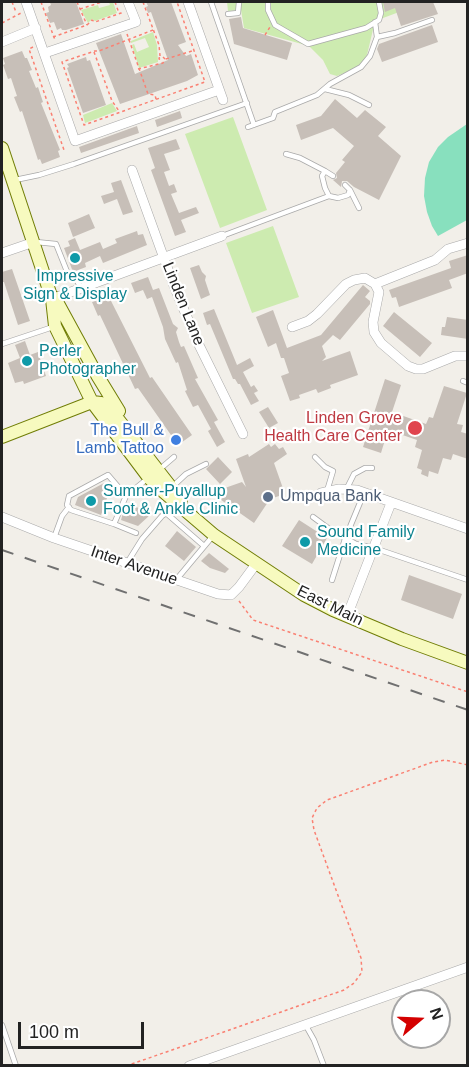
<!DOCTYPE html>
<html>
<head>
<meta charset="utf-8">
<style>
	body { margin:0 }
	#map { position:relative; width:469px; height:1067px; overflow:hidden; background:#f2efe9; font-family:Arial,sans-serif }
	canvas { display:block }
	.frame { position:absolute; inset:0; border:3px solid #222; pointer-events:none }
	.north { position:absolute; left:391px; top:989px; width:60px; height:60px; box-sizing:border-box; background:#fff; border:2px solid #a7a7a7; border-radius:50%; rotate:71deg; font-size:16px; font-weight:700; line-height:24px; text-align:center; color:#222 }
	.north::after { content:''; display:block; margin:auto; width:21px; height:27px; background:#d40000; clip-path:polygon(50% 0,100% 100%,50% 72%,0 100%) }
	.scale { position:absolute; left:18px; top:1022px; width:126px; height:27px; box-sizing:border-box; border:3px solid #222; border-top:0; padding-left:8px; font-size:18px; line-height:21px; white-space:nowrap; color:#222; -webkit-text-stroke:4px #fff; paint-order:stroke }
</style>
</head>
<body>
<div id="map">
<canvas width="469" height="1067"></canvas>
<div class="frame"></div>
<div class="north">N</div>
<div class="scale">100 m</div>
</div>
<script>
const g = document.querySelector('canvas').getContext('2d');
g.lineJoin = 'round';
function fillPath(path, color) { g.fillStyle = color; g.fill(path, 'evenodd'); }
const shape = rows => new Path2D(rows.map(r => 'M' + r).join(''));
function stroke(path, color, width, dash) { g.strokeStyle = color; g.lineWidth = width; g.lineCap = dash ? 'butt' : 'round'; g.setLineDash(dash || []); g.stroke(path); }
function write(font, color, halo, rows, align = 'center') {
  g.font = font + ' Arial,sans-serif'; g.lineWidth = 4.5; g.setLineDash([]); g.textBaseline = 'middle'; g.strokeStyle = halo; g.fillStyle = color; for (const [text, x, y, turn = 0] of rows) {
    g.save(); g.translate(x, y); g.rotate((+turn || 0) * Math.PI / 180); g.textAlign = isNaN(turn) ? turn : align; if (halo) g.strokeText(text, 0, 0); g.fillText(text, 0, 0); g.restore();
  }
}
const grass = shape([
	[109,2,113,2,117,13,95,21,92,19,88,23,81,10,98,5,99,8,110,5],
	[227,2,426,2,375,21,367,55,359,67,337,76,330,74,323,60,309,46,244,28,241,10,228,11],
	[153,32,157,45,158,62,139,68,132,45,134,44,137,52,149,47,145,38,131,43,131,41],
	[112,103,117,111,85,123,83,115],
	[233,117,267,210,220,228,185,134],
	[273,226,299,297,252,313,226,243]
]);
const pitch = shape([
	[467,124,467,220,438,236,432,226,427,212,424,196,425,178,429,162,438,147,448,137]
]);
const building = shape([
	[50,2,76,2,84,24,66,30,62,30,61,28,57,30,54,22,50,23,46,13,49,12,48,7,51,5],
	[146,2,171,2,186,42,178,45,186,56,191,54,198,75,187,81,120,104,96,43,121,34,135,74,168,60,151,12,148,13,146,7,148,6],
	[383,2,433,2,438,14,401,26,395,8,385,12],
	[241,17,243,28,292,43,287,60,234,44,229,19],
	[432,25,438,42,382,62,377,49,379,44],
	[22,51,25,58,27,58,32,70,29,71,36,88,38,87,43,102,41,103,60,150,58,151,60,157,42,164,40,159,38,160,22,111,20,112,14,97,17,96,11,78,8,79,3,65,5,64,3,58],
	[86,57,87,61,90,60,106,105,83,113,67,68,69,67,67,64],
	[335,99,357,118,365,110,386,127,378,136,401,156,379,200,354,187,347,181,342,181,341,187,333,180,337,178,336,173,345,162,342,160,354,146,333,128,301,140,296,125,321,116],
	[180,111,182,118,157,127,155,120],
	[137,126,139,133,81,153,79,147],
	[176,139,180,149,164,154,170,170,164,172,169,186,174,184,177,192,171,194,179,213,196,207,199,213,181,220,186,232,175,236,151,170,155,168,148,148],
	[121,180,133,212,123,215,117,199,104,204,101,196,114,192,111,183],
	[89,214,95,228,73,237,68,223],
	[137,231,138,235,143,234,147,245,103,263,100,256,85,263,86,267,73,272,64,248,70,246,68,241,75,238,80,250,100,242,103,249,117,243,115,239],
	[468,255,468,273,449,280,452,288,399,307,396,297,392,298,389,290,451,268,449,261],
	[199,265,202,272,206,276,205,280,210,295,201,299,190,268],
	[12,269,30,321,18,325,4,282,2,282,2,272],
	[148,277,153,290,159,288,173,324,178,328,176,332,179,342,181,347,184,346,198,378,195,379,218,420,214,422,225,442,217,447,208,431,211,429,198,405,193,407,185,391,187,390,178,362,176,363,165,339,163,327,152,297,147,299,143,290,135,293,131,283],
	[363,285,370,291,365,297,370,301,370,304,340,340,333,335,322,346,326,357,322,361,350,351,358,375,330,385,331,388,318,393,316,389,299,395,300,398,290,401,281,376,289,373,284,358,281,358,276,343,268,347,256,317,273,310,287,348,321,335],
	[108,295,150,378,152,377,192,435,178,445,138,388,135,389,100,315,98,316,92,302],
	[214,309,237,365,250,358,254,366,243,372,251,387,254,385,258,391,254,393,259,401,251,405,240,384,238,384,235,379,233,379,210,324,207,325,203,313],
	[394,312,432,343,420,357,383,326],
	[447,317,468,320,468,339,441,335,442,327,445,327],
	[25,341,30,355,38,352,46,376,24,384,23,381,15,383,8,363,20,358,15,345],
	[385,379,401,385,392,412,426,424,429,417,433,418,444,386,467,393,457,424,463,425,461,432,468,434,468,459,453,454,451,460,443,458,438,474,429,471,428,477,421,474,422,470,417,468,422,450,415,447,417,440,388,430,381,453,363,447],
	[268,407,278,423,269,428,259,412],
	[269,444,271,447,275,444,279,449,283,447,287,454,274,463,285,494,270,499,254,523,217,497,222,489,242,482,246,487,236,459,248,454,249,457],
	[218,457,232,472,220,484,206,469],
	[104,483,110,490,101,515,75,505,78,497],
	[136,506,140,510,143,507,150,515,138,526,121,520,123,513,127,514],
	[299,520,327,538,312,564,282,546],
	[177,531,196,547,184,561,165,546],
	[209,553,229,569,225,573,210,568,201,561],
	[409,575,462,594,453,619,401,600]
]);
const path = shape([
	[12,2,16,12],
	[41,2,55,40],
	[77,2,87,25],
	[115,2,119,13],
	[143,2,159,45,160,56],
	[80,9,102,2],
	[2,23,21,13],
	[153,30,99,51,95,51,62,62,84,125,205,82,177,2],
	[127,34,148,94,155,95,156,99],
	[265,35,270,27],
	[53,37,87,25,92,20,95,22,121,13,122,16],
	[33,47,29,49,64,150],
	[94,52,112,101,119,111],
	[166,59,192,51],
	[138,69,163,63,165,59,163,57,159,58,160,62],
	[239,601,253,620,468,692],
	[126,1066,344,990,354,983,362,972,361,958,314,830,312,818,317,808,327,800,433,762,445,760,468,765]
]);
const lane = shape([
	[211,2,254,125],
	[268,2,268,10,275,25,308,44,366,28,379,20,381,13,379,2],
	[228,14,238,13,239,2],
	[377,37,395,33,432,20],
	[325,89,349,95,369,105],
	[248,127,273,118,275,112,317,95,330,84,361,67,370,56,377,37,375,22],
	[286,154,300,158,325,171],
	[15,180,39,175,74,164,247,103],
	[350,190,359,208],
	[329,196,325,188,322,176,325,171,333,176],
	[222,236,329,196,338,198,348,195,350,190,345,185],
	[36,242,56,244,68,274,77,281,81,288],
	[2,344,53,327],
	[463,381,468,383],
	[315,457,325,467,333,471,327,491],
	[160,469,174,457],
	[171,488,186,474,206,464],
	[347,488,354,474,365,468,372,468],
	[126,496,108,475,69,496,67,505,71,510,114,524,126,496,147,479],
	[298,499,321,493],
	[166,513,204,546],
	[313,517,332,531,356,544,374,548,468,580],
	[114,524,136,533],
	[54,538,62,516,69,507],
	[127,563,142,539,162,516,178,505],
	[176,580,212,537],
	[332,580,345,539,364,493],
	[305,1024,314,1040,324,1066],
	[2,1025,16,1066]
]);
const street = shape([
	[26,2,75,141,219,90],
	[188,2,223,100],
	[2,42,36,28],
	[45,53,136,22,128,2],
	[132,170,174,286,197,341,243,434],
	[2,253,34,242],
	[375,284,435,260,448,249,468,243],
	[52,299,222,236],
	[292,327,308,321,317,314,346,284,354,280,365,278,375,284,379,292,373,322,374,332,381,343,408,366,416,369,423,369,455,356,468,356],
	[321,493,339,489,357,490,468,529],
	[2,517,54,538,218,594,231,595,239,587,256,564],
	[347,616,391,503],
	[189,1066,468,967]
]);
const secondary = shape([
	[2,148,52,299,55,326,92,402,149,478,159,488,214,535,304,595,333,610,402,639,468,663],
	[55,298,97,375,119,411],
	[2,437,92,402,101,403,107,405,181,500]
]);
const rail = shape([
	[2,550,468,710]
]);
const markers = [
	[75,258,6,"#0f9aa8"],
	[27,361,6,"#0f9aa8"],
	[415,428,8,"#e0444e"],
	[176,440,6,"#3f7fe0"],
	[268,497,6,"#5c6f8a"],
	[91,501,6,"#0f9aa8"],
	[305,542,6,"#0f9aa8"]
];
const cultureNames = [
	["Impressive",75,277,"center"],
	["Sign & Display",75,295,"center"],
	["Perler",39,352],
	["Photographer",39,370],
	["Sumner-Puyallup",103,492],
	["Foot & Ankle Clinic",103,510],
	["Sound Family",317,533],
	["Medicine",317,551]
];
const streetNames = [
	["Linden Lane",183,304,68],
	["Inter Avenue",134,566,19],
	["East Main",330,606,26]
];
const healthNames = [
	["Linden Grove",402,419],
	["Health Care Center",402,437]
];
const shopNames = [
	["The Bull &",164,431],
	["Lamb Tattoo",164,449]
];
const serviceNames = [
	["Umpqua Bank",280,497]
];
fillPath(grass, '#cdebb0');
fillPath(pitch, '#88e0be');
fillPath(building, '#c7bfb8');
stroke(lane, '#a9a9a9', 6);
stroke(street, '#a9a9a9', 10);
stroke(secondary, '#707d05', 14);
stroke(path, '#fa8072', 1.5, [3, 3]);
stroke(lane, '#fff', 4.5);
stroke(street, '#fff', 9);
stroke(secondary, '#f7fabf', 12);
stroke(rail, '#707070', 2, [12, 12]);
for (const [x, y, r, color] of markers) { const dot = new Path2D(); dot.arc(x, y, r, 0, 2 * Math.PI); g.fillStyle = color; g.fill(dot); stroke(dot, '#fff', 2); }
write('16px', '#0d838f', '#fff', cultureNames, 'left');
write('16px', '#222', '#fff', streetNames);
write('16px', '#be3a42', '#fff', healthNames, 'right');
write('16px', '#366cbe', '#fff', shopNames, 'right');
write('16px', '#4e5e75', '#fff', serviceNames, 'left');
</script>
</body>
</html>
